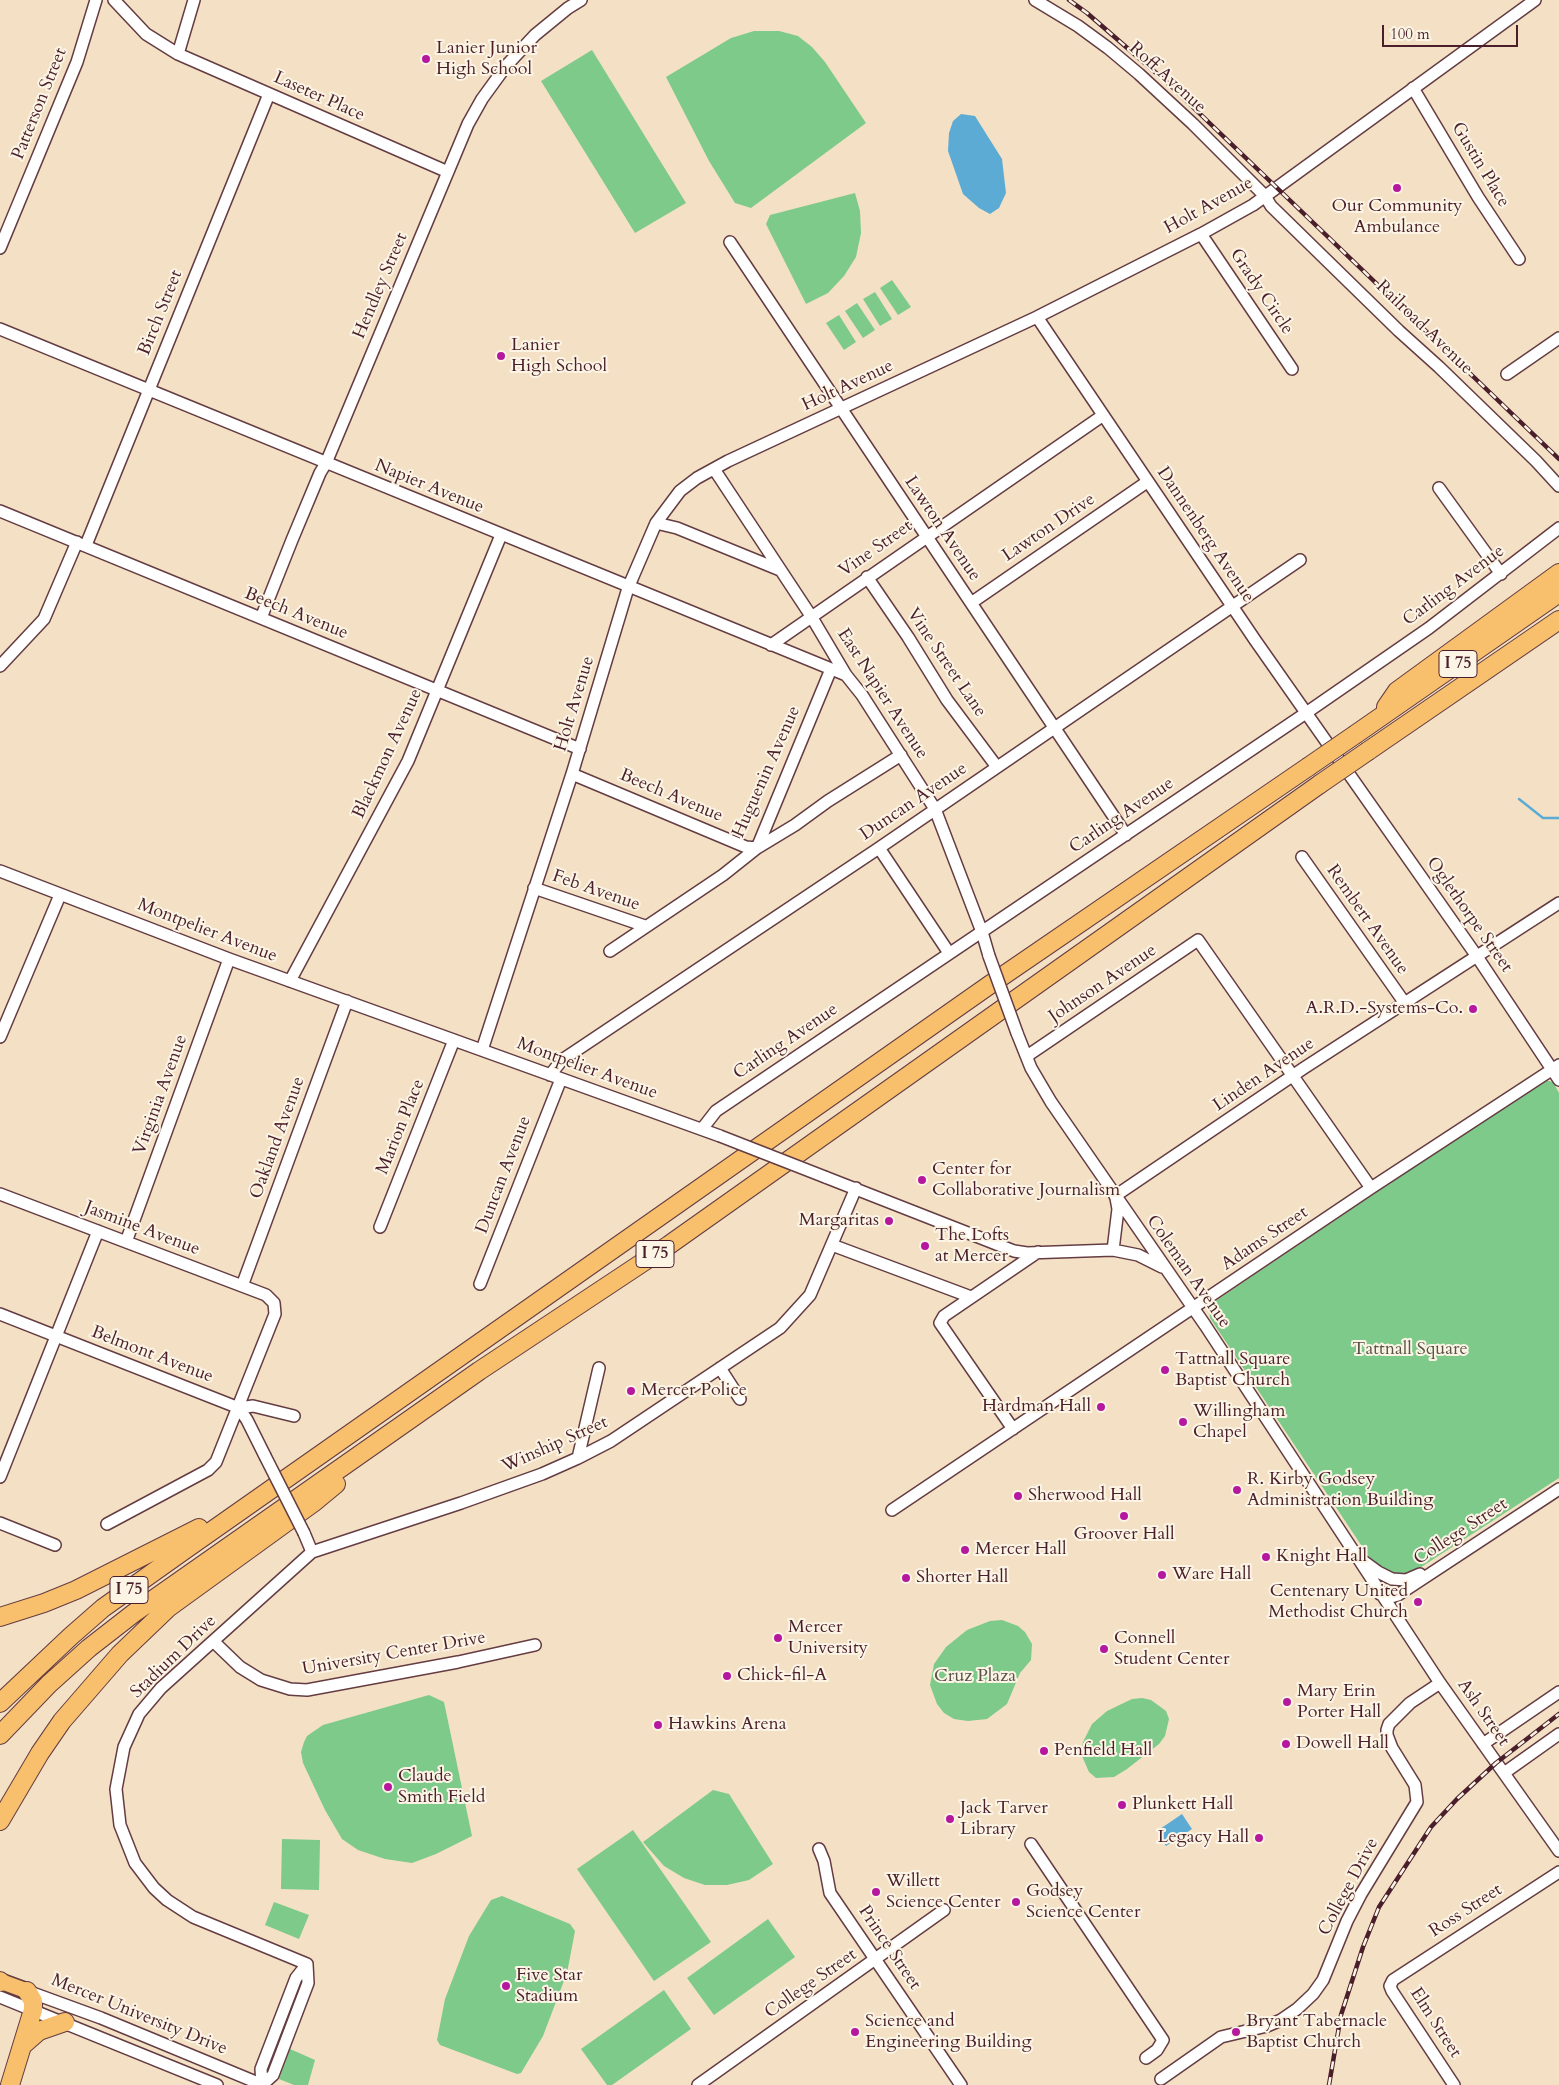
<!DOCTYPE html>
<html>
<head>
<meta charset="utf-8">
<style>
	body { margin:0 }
	#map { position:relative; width:1559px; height:2085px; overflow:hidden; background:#f4e1c5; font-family:Cardo,serif }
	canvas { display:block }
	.scale { position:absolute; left:1382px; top:25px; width:136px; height:22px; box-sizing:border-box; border:2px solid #4a1f2b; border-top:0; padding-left:6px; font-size:15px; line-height:18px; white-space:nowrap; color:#4a1f2b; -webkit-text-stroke:4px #fcf5e5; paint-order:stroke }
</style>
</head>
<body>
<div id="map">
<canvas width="1559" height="2085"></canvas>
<div class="scale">100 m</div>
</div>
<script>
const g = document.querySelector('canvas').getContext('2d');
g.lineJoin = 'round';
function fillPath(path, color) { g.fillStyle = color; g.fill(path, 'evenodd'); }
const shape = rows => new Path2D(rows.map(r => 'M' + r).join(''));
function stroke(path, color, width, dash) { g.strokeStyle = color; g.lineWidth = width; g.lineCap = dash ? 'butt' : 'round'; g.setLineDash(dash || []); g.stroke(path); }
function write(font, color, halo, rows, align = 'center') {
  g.font = font + ' Cardo,serif'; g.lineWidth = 4; g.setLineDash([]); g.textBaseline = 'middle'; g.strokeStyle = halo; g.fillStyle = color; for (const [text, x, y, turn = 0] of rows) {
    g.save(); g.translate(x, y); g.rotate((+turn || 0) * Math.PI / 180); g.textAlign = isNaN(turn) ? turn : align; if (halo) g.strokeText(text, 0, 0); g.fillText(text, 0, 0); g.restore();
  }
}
const green = shape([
	[754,31,779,31,798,36,812,47,825,62,866,123,751,208,735,203,709,161,666,77,731,38],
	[592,50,686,203,635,233,541,81],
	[855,193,860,211,861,233,856,257,844,276,828,293,806,304,766,224,770,215],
	[892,280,911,307,898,315,880,288],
	[875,292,892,319,880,326,863,299],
	[857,303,875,330,863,338,845,311],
	[839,315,856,342,844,350,826,323],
	[1545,1080,1553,1082,1559,1093,1559,1478,1415,1571,1401,1576,1393,1575,1373,1563,1210,1318,1209,1307,1217,1300,1538,1083],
	[1002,1620,1018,1626,1025,1632,1032,1644,1031,1660,1020,1673,1007,1704,987,1719,968,1721,954,1719,944,1713,937,1704,930,1685,934,1664,946,1647,967,1630,990,1621],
	[429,1695,444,1702,472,1836,436,1854,412,1863,385,1859,358,1850,342,1839,325,1810,303,1763,301,1752,304,1742,307,1736,323,1725],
	[1142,1698,1151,1700,1166,1711,1169,1719,1165,1736,1159,1744,1127,1769,1114,1777,1096,1778,1089,1772,1081,1754,1083,1742,1092,1724,1107,1711,1132,1699],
	[713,1790,729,1794,773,1864,749,1880,727,1885,705,1885,684,1878,664,1866,643,1842],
	[633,1830,711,1942,654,1981,577,1869],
	[282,1839,320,1840,319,1890,281,1889],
	[502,1896,570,1924,575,1931,567,1973,543,2036,521,2073,517,2074,440,2045,437,2040,445,1999,469,1936,491,1900],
	[274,1902,309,1915,299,1939,265,1925],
	[768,1919,795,1957,714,2015,687,1978],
	[664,1990,691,2029,612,2085,607,2085,581,2049],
	[290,2049,315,2060,308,2085,294,2085,279,2079]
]);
const water = shape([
	[961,114,975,116,1002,159,1006,193,999,208,990,214,979,208,963,194,948,151,949,133,953,121],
	[1182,1814,1192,1829,1166,1846,1157,1831]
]);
const stream = shape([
	[1519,799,1543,818,1559,818]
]);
const minor = shape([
	[114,0,146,34,178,54,448,172],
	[1035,0,1078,26,1108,48,1139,74,1193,124,1265,196,1271,206,1399,331,1439,367,1536,461,1559,486],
	[178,54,194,0],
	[1413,88,1478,197,1519,259],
	[1201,234,1292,369],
	[730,242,1126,835],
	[0,248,77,62,96,0],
	[1037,317,1255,640,1476,955,1559,1080],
	[0,329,846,675],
	[1507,374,1559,338],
	[714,469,811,616,846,675,862,695,935,809,982,932,989,956],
	[1439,488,1501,574],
	[0,511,580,749],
	[656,523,677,528,780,570],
	[86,545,269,94],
	[867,577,908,637,947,700,997,767],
	[971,603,1147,482],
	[261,618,292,540,320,473,326,463,468,124,482,99,506,66,535,35,568,8,581,0],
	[771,645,1102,416],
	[0,666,44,619,77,542],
	[572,774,746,847,757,848,795,825,828,801,901,755],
	[879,848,949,953],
	[1302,857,1404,1002],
	[0,871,229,959,720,1136],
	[534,888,645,926],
	[610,951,723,875,757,848,831,669],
	[290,981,408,761,501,535],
	[1017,1033,1031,1068,1051,1102,1205,1325,1440,1683,1559,1851],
	[0,1037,60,895],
	[482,1050,572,774,628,588,656,523,680,491,697,478,728,461,1037,317,1201,234,1253,205,1535,0],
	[1027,1056,1198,940,1371,1188],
	[550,1075,562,1060,879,848,1300,560],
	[702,1129,716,1111,1306,713,1429,628,1559,528],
	[825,1177,1014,1251,1027,1253,1113,1250,1138,1255,1162,1267],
	[0,1194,266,1295,274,1303,275,1314,216,1462,208,1470,107,1524],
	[1115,1196,1304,1068,1559,903],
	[380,1227,454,1040],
	[126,1242,229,959],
	[832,1245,971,1297],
	[1113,1250,1118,1209,1116,1198],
	[480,1284,561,1079],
	[242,1286,347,1001],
	[0,1314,239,1408,253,1406,294,1416],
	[720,1368,740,1399],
	[239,1408,247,1420,265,1456],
	[1013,1429,940,1323,944,1316,1038,1252],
	[578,1458,599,1368],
	[0,1477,98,1231],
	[892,1510,1371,1188,1559,1065],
	[0,1523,55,1545],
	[304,1533,312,1552],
	[1363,1561,1378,1572,1392,1579,1406,1580,1420,1574],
	[1380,1594,1391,1597,1398,1595,1559,1489],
	[214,1642,240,1667,261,1680,290,1689,307,1690,458,1662,535,1645],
	[1483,1744,1559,1692],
	[1504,1773,1559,1734],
	[1031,1844,1163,2040,1157,2050,1146,2058],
	[819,1849,824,1861,830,1893,961,2085],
	[307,1964,193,1917,167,1900,154,1888,135,1863,120,1825,116,1789,124,1747,139,1714,161,1688,312,1552,461,1503,542,1474,578,1458,611,1441,780,1328,810,1295,856,1188],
	[27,1991,101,2018,263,2085],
	[0,1997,217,2085],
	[1161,2079,1221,2037,1267,2026,1281,2020,1297,2009,1313,1994,1323,1980,1347,1921,1361,1894,1417,1802,1415,1785,1392,1748,1387,1735,1387,1730,1389,1724,1410,1703,1440,1683],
	[262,2085,273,2075,308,1983,307,1964],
	[262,2085,261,2069,296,1978,307,1964],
	[698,2085,944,1910],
	[1454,2085,1392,1991,1390,1986,1393,1980,1559,1872]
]);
const major = shape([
	[0,1981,27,1991]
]);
const highway = shape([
	[1386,707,1397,691,1559,573],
	[1356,734,1559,593],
	[1368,751,1559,620],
	[0,1617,44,1603,76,1590,199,1528],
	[0,1703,71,1636,103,1608,186,1549,988,986,1308,767],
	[0,1735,49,1684,89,1648,134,1613,479,1371,669,1245,1320,784],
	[0,1821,40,1753,62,1721,120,1654,168,1608,313,1503,336,1484],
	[0,1981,1,1982],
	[23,2045,39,2031,65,2022],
	[10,2085,33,2010,33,2001,27,1991]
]);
const rail = shape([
	[1069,0,1087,13,1171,86,1559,459],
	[1329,2085,1341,2015,1363,1947,1379,1907,1431,1827,1457,1799,1496,1763,1559,1714]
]);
const minorBridge = shape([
	[989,956,1017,1033],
	[720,1136,825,1177],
	[265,1456,304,1533]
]);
const highwayBridge = shape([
	[1308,767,1356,734],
	[1320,784,1368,751]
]);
const markers = [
	[426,59,5,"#b5179e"],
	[1397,188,5,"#b5179e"],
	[501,356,5,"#b5179e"],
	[1473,1009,5,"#b5179e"],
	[922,1180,5,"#b5179e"],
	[889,1221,5,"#b5179e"],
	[925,1246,5,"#b5179e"],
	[1165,1370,5,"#b5179e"],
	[631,1391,5,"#b5179e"],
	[1101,1407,5,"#b5179e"],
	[1183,1422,5,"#b5179e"],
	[1237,1490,5,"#b5179e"],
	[1018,1496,5,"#b5179e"],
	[1124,1516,5,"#b5179e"],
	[965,1550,5,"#b5179e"],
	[1266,1557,5,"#b5179e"],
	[1162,1575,5,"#b5179e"],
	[906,1578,5,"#b5179e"],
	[1418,1602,5,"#b5179e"],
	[778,1638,5,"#b5179e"],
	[1104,1649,5,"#b5179e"],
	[727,1676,5,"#b5179e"],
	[1287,1702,5,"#b5179e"],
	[658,1725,5,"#b5179e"],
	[1286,1744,5,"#b5179e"],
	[1044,1751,5,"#b5179e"],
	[388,1787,5,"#b5179e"],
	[1122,1805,5,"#b5179e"],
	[950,1819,5,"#b5179e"],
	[1259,1838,5,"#b5179e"],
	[876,1892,5,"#b5179e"],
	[1016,1902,5,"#b5179e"],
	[506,1986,5,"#b5179e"],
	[855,2032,5,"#b5179e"],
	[1236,2032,5,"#b5179e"]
];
const shields = [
	[1458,664,38],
	[655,1254,38],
	[129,1590,38]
];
const shieldNames = [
	["I 75",1458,664],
	["I 75",655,1254],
	["I 75",129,1590]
];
const poiNames = [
	["Lanier Junior",436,49],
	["High School",436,70],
	["Our Community",1397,207,"center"],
	["Ambulance",1397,228,"center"],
	["Lanier",511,346],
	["High School",511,367],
	["A.R.D.-Systems-Co.",1463,1009,"right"],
	["Center for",932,1170],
	["Collaborative Journalism",932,1191],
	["Margaritas",879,1221,"right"],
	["The Lofts",935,1236],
	["at Mercer",935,1257],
	["Tattnall Square",1175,1360],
	["Baptist Church",1175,1381],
	["Mercer Police",641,1391],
	["Hardman Hall",1091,1407,"right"],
	["Willingham",1193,1412],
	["Chapel",1193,1433],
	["R. Kirby Godsey",1247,1480],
	["Administration Building",1247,1501],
	["Sherwood Hall",1028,1496],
	["Groover Hall",1124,1535,"center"],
	["Mercer Hall",975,1550],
	["Knight Hall",1276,1557],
	["Ware Hall",1172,1575],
	["Shorter Hall",916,1578],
	["Centenary United",1408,1592,"right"],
	["Methodist Church",1408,1613,"right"],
	["Mercer",788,1628],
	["University",788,1649],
	["Connell",1114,1639],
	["Student Center",1114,1660],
	["Chick-fil-A",737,1676],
	["Mary Erin",1297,1692],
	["Porter Hall",1297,1713],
	["Hawkins Arena",668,1725],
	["Dowell Hall",1296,1744],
	["Penfield Hall",1054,1751],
	["Claude",398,1777],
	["Smith Field",398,1798],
	["Plunkett Hall",1132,1805],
	["Jack Tarver",960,1809],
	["Library",960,1830],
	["Legacy Hall",1249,1838,"right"],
	["Willett",886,1882],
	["Science Center",886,1903],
	["Godsey",1026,1892],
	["Science Center",1026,1913],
	["Five Star",516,1976],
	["Stadium",516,1997],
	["Science and",865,2022],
	["Engineering Building",865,2043],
	["Bryant Tabernacle",1246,2022],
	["Baptist Church",1246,2043]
];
const streetNames = [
	["Roff Avenue",1167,78,42],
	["Laseter Place",319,97,24],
	["Patterson Street",40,104,-68],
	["Gustin Place",1480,165,59],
	["Holt Avenue",1209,206,-29],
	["Hendley Street",381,286,-67],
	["Grady Circle",1261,292,56],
	["Birch Street",161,313,-68],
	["Railroad Avenue",1424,328,44],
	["Holt Avenue",848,386,-25],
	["Napier Avenue",429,487,22],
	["Lawton Drive",1049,528,-34],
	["Lawton Avenue",942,529,56],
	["Dannenberg Avenue",1205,535,56],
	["Vine Street",876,549,-35],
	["Carling Avenue",1454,586,-37],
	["Beech Avenue",296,614,22],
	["Vine Street Lane",946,663,56],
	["East Napier Avenue",882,694,57],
	["Holt Avenue",575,704,-73],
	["Blackmon Avenue",388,754,-65],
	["Huguenin Avenue",767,772,-66],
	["Beech Avenue",671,796,23],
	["Duncan Avenue",914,802,-34],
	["Carling Avenue",1122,816,-34],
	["Feb Avenue",596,891,19],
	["Oglethorpe Street",1469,915,55],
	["Rembert Avenue",1367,920,55],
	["Montpelier Avenue",207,931,21],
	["Johnson Avenue",1103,984,-34],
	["Carling Avenue",786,1042,-34],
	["Montpelier Avenue",587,1069,20],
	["Linden Avenue",1264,1075,-34],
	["Virginia Avenue",161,1095,-70],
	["Marion Place",401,1127,-68],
	["Oakland Avenue",278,1138,-70],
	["Duncan Avenue",504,1175,-69],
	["Jasmine Avenue",142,1229,21],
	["Adams Street",1265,1239,-34],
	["Coleman Avenue",1188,1272,55],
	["Belmont Avenue",152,1355,21],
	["Winship Street",555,1445,-24],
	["College Street",1461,1532,-33],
	["University Center Drive",394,1654,-10],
	["Stadium Drive",174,1657,-44],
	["Ash Street",1483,1713,55],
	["College Drive",1349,1887,-62],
	["Ross Street",1466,1911,-33],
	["Prince Street",889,1948,56],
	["College Street",811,1984,-35],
	["Mercer University Drive",139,2015,22],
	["Elm Street",1435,2023,57]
];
const parkNames = [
	["Tattnall Square",1410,1350],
	["Cruz Plaza",975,1677]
];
fillPath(green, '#7dca8a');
fillPath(water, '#5babd5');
stroke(stream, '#5babd5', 2.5);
stroke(minor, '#643c42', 14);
stroke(major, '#643c42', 18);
stroke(highway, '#643c42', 20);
stroke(minor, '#fff', 11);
stroke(major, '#f8bf6c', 15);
stroke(highway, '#f8bf6c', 18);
stroke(rail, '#4a1f2b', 4.5);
stroke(rail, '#fcf5e5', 2.5, [8]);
stroke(minorBridge, '#643c42', 14, []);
stroke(highwayBridge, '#643c42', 20, []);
stroke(minorBridge, '#fff', 11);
stroke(highwayBridge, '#f8bf6c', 18);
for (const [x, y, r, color] of markers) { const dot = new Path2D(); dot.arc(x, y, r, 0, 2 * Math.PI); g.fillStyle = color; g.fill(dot); stroke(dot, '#fcf5e5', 2); }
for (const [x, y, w] of shields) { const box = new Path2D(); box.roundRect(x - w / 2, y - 13.5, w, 27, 4); g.fillStyle = '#fcf5e5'; g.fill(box); stroke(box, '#4a1f2b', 1); }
write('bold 16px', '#4a1f2b', null, shieldNames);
write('18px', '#4a1f2b', '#fcf5e5', poiNames, 'left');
write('18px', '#4a1f2b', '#fcf5e5', streetNames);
write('18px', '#595248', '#fcf5e5', parkNames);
</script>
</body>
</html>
